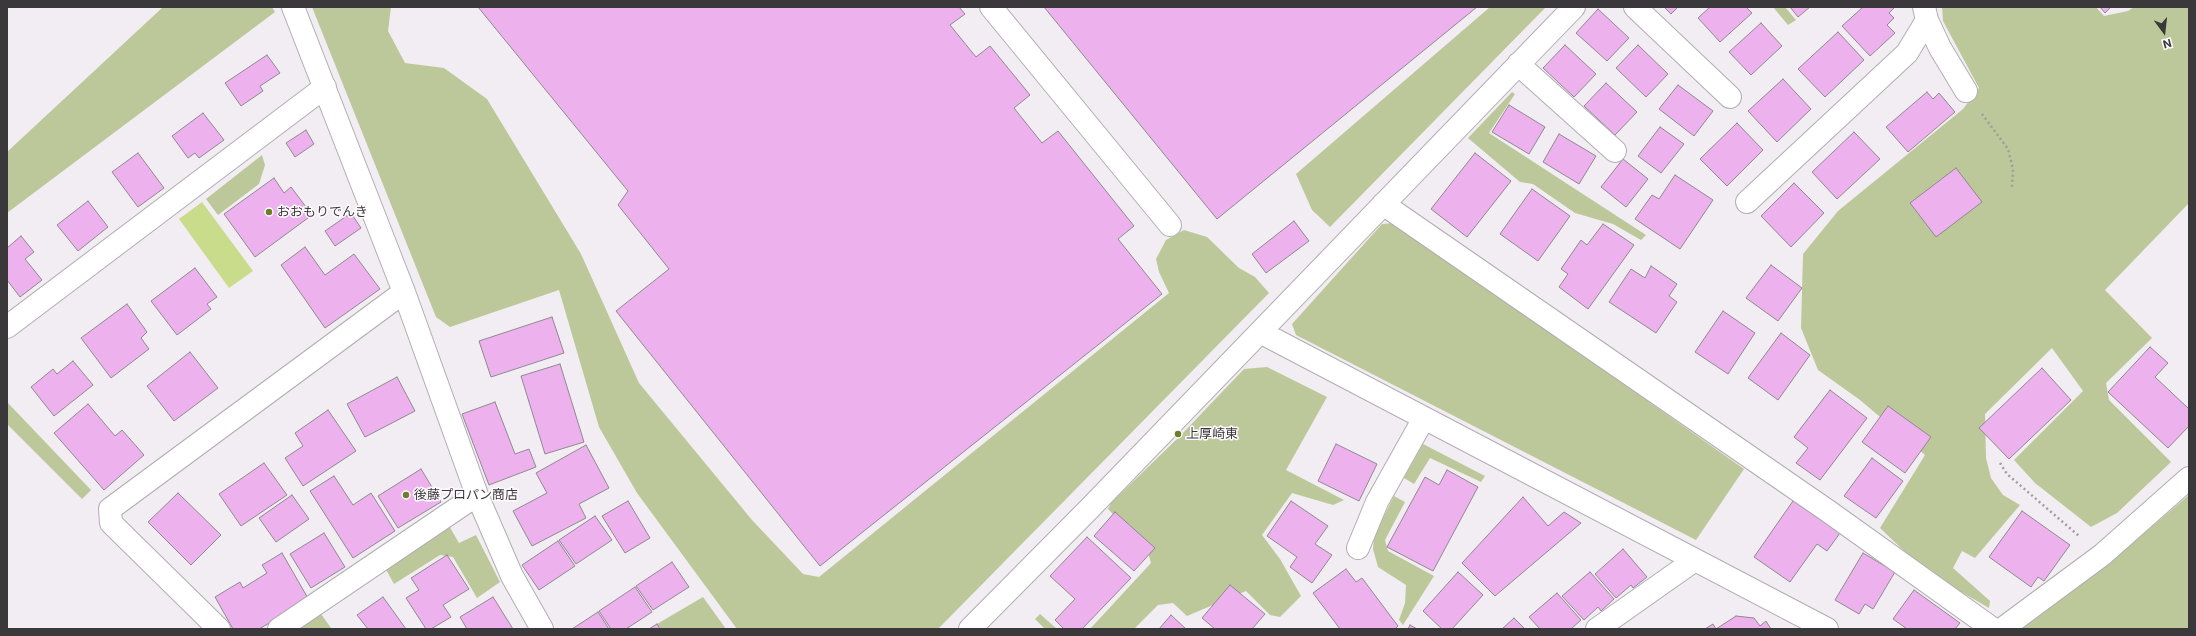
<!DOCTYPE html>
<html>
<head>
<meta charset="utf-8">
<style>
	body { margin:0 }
	#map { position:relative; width:2196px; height:636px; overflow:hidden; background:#f2edf2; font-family:Inter,sans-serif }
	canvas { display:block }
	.frame { position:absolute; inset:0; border:8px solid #3a383a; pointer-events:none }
	.north { position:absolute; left:2144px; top:12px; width:40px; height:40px; -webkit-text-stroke:3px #fffbff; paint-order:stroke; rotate:165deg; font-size:11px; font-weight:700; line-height:16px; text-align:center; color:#3a383a }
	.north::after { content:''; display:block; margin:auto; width:14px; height:18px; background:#3a383a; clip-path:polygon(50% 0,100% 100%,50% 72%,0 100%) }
</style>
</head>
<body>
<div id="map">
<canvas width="2196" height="636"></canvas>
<div class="frame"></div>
<div class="north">N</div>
</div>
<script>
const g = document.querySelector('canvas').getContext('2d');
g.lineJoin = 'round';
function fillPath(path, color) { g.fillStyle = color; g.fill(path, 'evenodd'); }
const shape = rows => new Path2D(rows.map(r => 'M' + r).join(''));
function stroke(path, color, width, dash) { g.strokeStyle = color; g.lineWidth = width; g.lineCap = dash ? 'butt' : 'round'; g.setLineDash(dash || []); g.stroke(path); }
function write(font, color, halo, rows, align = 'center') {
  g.font = font + ' Inter,"Noto Sans JP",sans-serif'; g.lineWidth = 3; g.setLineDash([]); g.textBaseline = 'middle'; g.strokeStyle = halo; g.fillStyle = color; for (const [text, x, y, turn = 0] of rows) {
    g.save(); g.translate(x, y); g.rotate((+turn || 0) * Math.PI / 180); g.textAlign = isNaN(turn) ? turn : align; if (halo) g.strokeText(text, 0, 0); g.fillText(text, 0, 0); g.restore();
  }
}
const green = shape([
	[163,7,272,7,275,12,7,213,7,152],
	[312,7,391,7,388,31,405,63,444,68,487,99,581,254,639,383,752,520,803,574,819,577,1169,293,1159,272,1156,259,1166,240,1184,230,1207,237,1239,268,1255,277,1269,293,938,629,737,629,637,493,599,427,559,290,450,327,436,317],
	[1490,7,1546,7,1330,227,1312,210,1296,174],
	[1773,7,1785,7,1796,20,1788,25],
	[1942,7,2096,7,2104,16,2128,11,2134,7,2189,7,2189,203,2105,290,2152,338,2106,383,2109,400,2171,462,2117,513,2091,527,2035,483,2014,460,2083,391,2052,348,1985,414,1986,458,1991,478,2003,495,2020,505,1975,558,1962,551,1953,568,1990,601,1989,608,1946,583,1902,549,1880,528,1925,455,1860,400,1818,370,1801,328,1803,254,1838,211,1963,109,1979,88,1943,21],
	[1512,92,1515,94,1489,133,1646,235,1641,240,1613,224,1575,213,1533,184,1520,182,1468,138],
	[262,155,265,165,259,184,218,215,206,199],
	[1395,223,1744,469,1696,540,1296,335,1292,324,1382,224],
	[1267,367,1327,397,1286,470,1344,500,1333,505,1292,493,1262,535,1280,559,1301,596,1280,617,1270,615,1246,591,1187,616,1173,603,1158,605,1134,629,1090,629,1151,563,1147,549,1108,509,1111,503,1180,436,1244,369],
	[7,402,91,490,82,499,7,424],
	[1423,444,1485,476,1481,482,1430,458,1414,484,1404,478],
	[2189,495,2189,629,2019,629,2104,567],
	[1394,496,1405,502,1385,540,1388,551,1434,576,1403,625,1399,620,1405,603,1406,585,1378,567,1373,549,1374,536],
	[448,524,459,543,476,535,500,582,477,598,453,557,440,555,394,584,384,566],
	[703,597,726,629,660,629,657,624],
	[321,614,331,628,330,629,299,629],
	[1040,614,1057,629,1045,629,1035,619]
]);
const water = shape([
	[202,202,253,271,229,288,179,219]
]);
const building = shape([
	[478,7,959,7,965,14,950,25,976,57,990,46,1030,95,1014,108,1042,143,1058,131,1134,226,1118,239,1162,294,820,566,616,311,669,269,618,205,628,191,478,7],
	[1044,7,1477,7,1217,219,1044,7],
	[1664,7,1678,7,1671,14,1664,7],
	[1710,7,1746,7,1752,13,1720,42,1698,18,1710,7],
	[1790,7,1810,7,1798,17,1790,7],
	[1863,7,1895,7,1889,13,1894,18,1887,25,1895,33,1870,56,1842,26,1863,7],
	[2100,7,2111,7,2105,13,2100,7],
	[1598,9,1629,38,1607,61,1576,33,1598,9],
	[1761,23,1782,46,1751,75,1729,52,1761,23],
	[1838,32,1864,60,1825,97,1798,69,1838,32],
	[1565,45,1596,74,1574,97,1543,68,1565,45],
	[1638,45,1668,74,1646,97,1616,68,1638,45],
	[267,55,280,73,260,86,263,91,241,106,225,83,267,55],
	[1783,79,1811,109,1777,142,1748,111,1783,79],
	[1606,83,1637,112,1615,135,1584,106,1606,83],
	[1678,85,1713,111,1694,136,1659,109,1678,85],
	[1927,92,1933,99,1939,93,1955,112,1908,152,1886,127,1927,92],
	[1509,105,1545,127,1529,154,1492,132,1509,105],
	[203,113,224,140,199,158,195,153,188,158,172,136,203,113],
	[1737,123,1763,150,1727,186,1700,159,1737,123],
	[1660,127,1684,144,1661,173,1638,156,1660,127],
	[306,130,314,144,295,157,286,143,306,130],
	[1854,132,1880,159,1837,199,1812,172,1854,132],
	[1559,134,1596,156,1579,184,1543,162,1559,134],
	[138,153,164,188,138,207,112,172,138,153],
	[1475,153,1511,181,1467,237,1431,209,1475,153],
	[1623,159,1648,179,1626,207,1601,187,1623,159],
	[1956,168,1982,202,1936,237,1910,203,1956,168],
	[1675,175,1713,200,1680,249,1635,219,1652,195,1659,199,1675,175],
	[274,178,284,193,291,187,312,215,255,257,224,214,274,178],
	[1794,183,1824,213,1791,247,1761,216,1794,183],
	[1532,189,1570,216,1538,261,1500,234,1532,189],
	[88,201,108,227,78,251,57,225,88,201],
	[351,213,361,228,335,246,325,231,351,213],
	[1294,221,1309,241,1266,273,1252,254,1294,221],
	[1603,224,1634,245,1588,309,1559,287,1568,274,1561,269,1581,240,1587,245,1603,224],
	[21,236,34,252,25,259,42,280,20,297,7,280,7,248,21,236],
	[305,247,325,275,354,254,380,289,325,328,281,265,305,247],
	[1771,265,1802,288,1778,321,1746,298,1771,265],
	[1651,266,1677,284,1669,296,1677,302,1656,333,1609,302,1631,269,1645,278,1651,266],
	[195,268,217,297,207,304,211,309,177,335,151,301,195,268],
	[127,304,147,332,141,338,149,349,111,378,81,338,127,304],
	[1723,311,1755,333,1728,374,1695,352,1723,311],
	[552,317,564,353,491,377,479,341,552,317],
	[1781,333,1810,355,1778,400,1748,378,1781,333],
	[2150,347,2168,363,2155,377,2189,409,2189,426,2168,448,2108,392,2150,347],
	[190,352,218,388,174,421,147,386,190,352],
	[73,361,93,385,54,416,31,387,53,369,57,374,73,361],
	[560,364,584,442,545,454,521,376,560,364],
	[2042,368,2071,400,2009,459,1979,428,2042,368],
	[397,377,415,411,365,437,347,404,397,377],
	[1830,390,1867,418,1820,480,1796,463,1808,448,1794,437,1830,390],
	[495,402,515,454,529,449,536,467,489,485,462,414,495,402],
	[88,404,115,436,122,430,144,455,104,490,54,433,88,404],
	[1888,406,1931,437,1905,473,1862,442,1888,406],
	[328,410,356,451,303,486,285,458,303,446,295,433,328,410],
	[1336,444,1377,464,1359,501,1318,481,1336,444],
	[586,445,609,488,579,504,586,518,532,546,513,511,547,493,536,473,586,445],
	[1872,458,1903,481,1876,518,1844,496,1872,458],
	[264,463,287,495,241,526,219,494,264,463],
	[421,469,441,502,398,528,378,496,421,469],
	[1447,470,1478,487,1433,571,1387,547,1425,477,1439,485,1447,470],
	[334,476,353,505,371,493,395,531,353,558,310,491,334,476],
	[178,493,221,535,191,565,148,522,178,493],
	[292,495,309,519,276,542,259,518,292,495],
	[1523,497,1548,526,1564,512,1581,523,1495,596,1462,563,1523,497],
	[628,501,650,538,625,553,602,516,628,501],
	[1291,501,1328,526,1315,544,1332,555,1312,583,1290,567,1297,557,1267,536,1291,501],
	[1793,501,1840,533,1827,551,1817,544,1790,582,1754,557,1793,501],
	[2022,511,2070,545,2044,581,2038,577,2031,587,1989,557,2022,511],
	[1115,512,1155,548,1134,571,1094,536,1115,512],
	[595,516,612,540,576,564,559,540,595,516],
	[324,533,345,567,311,588,290,554,324,533],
	[1087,537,1131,578,1082,629,1064,629,1055,620,1075,599,1050,576,1087,537],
	[558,541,575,566,539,590,522,565,558,541],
	[1623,549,1647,577,1633,588,1631,585,1616,598,1595,574,1623,549],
	[282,553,309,600,259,629,233,629,215,597,240,582,243,588,267,573,262,565,282,553],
	[1863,553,1895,572,1873,609,1865,604,1859,614,1835,600,1863,553],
	[447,555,469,589,443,605,451,617,431,629,426,629,406,598,419,590,411,578,447,555],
	[672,562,689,587,653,610,636,586,672,562],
	[1346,569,1356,582,1362,578,1398,626,1395,629,1340,629,1313,593,1346,569],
	[1458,572,1483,595,1452,629,1442,629,1423,611,1458,572],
	[1590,572,1614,599,1601,611,1598,607,1584,620,1562,596,1590,572],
	[1230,585,1265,614,1252,629,1215,629,1202,618,1230,585],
	[635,587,652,612,626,629,611,629,599,611,635,587],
	[1914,590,1960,623,1955,629,1907,629,1893,619,1914,590],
	[1557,593,1581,620,1571,629,1540,629,1529,617,1557,593],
	[383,597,406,629,368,629,357,615,383,597],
	[493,597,513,629,467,629,460,617,493,597],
	[598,612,609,629,572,629,598,612],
	[1171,615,1186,629,1159,629,1171,615],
	[1736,616,1754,618,1760,626,1766,621,1771,629,1705,629,1713,624,1716,629,1736,616],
	[1514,618,1525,629,1502,629,1514,618],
	[657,624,660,629,649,629,657,624],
	[1410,625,1417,629,1408,629,1410,625]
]);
const path = shape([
	[1982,114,2008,149,2013,169,2012,187],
	[2000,463,2007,474,2079,536]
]);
const minor = shape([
	[293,7,404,292,477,495,512,576,542,629],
	[991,7,1170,225],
	[1635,7,1730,97],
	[1927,20,1940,48,1966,91],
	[1518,64,1615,151],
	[1747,202,1907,53,1927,20,1924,7],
	[1383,204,1828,511,1993,629],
	[7,327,325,87],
	[1260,332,1827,629],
	[1358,548,1377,502,1424,418],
	[219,629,111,523,110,509,404,292],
	[279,629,477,495],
	[970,629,1091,507,1574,7],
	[1597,629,1695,560],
	[2002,629,2102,555,2189,478]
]);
const markers = [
	[269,212,4,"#6c7d2b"],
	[1178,434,4,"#6c7d2b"],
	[406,495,4,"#6c7d2b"]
];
const poiNames = [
	["おおもりでんき",277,212],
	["上厚崎東",1186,434],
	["後藤プロパン商店",414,495]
];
fillPath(green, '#bcc899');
fillPath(water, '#c8dc8b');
fillPath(building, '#edb1ee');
stroke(building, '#8e898e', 1);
stroke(minor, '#b2adb2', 24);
stroke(path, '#a09ca0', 2.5, [2, 3]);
stroke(minor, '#fff', 22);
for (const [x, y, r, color] of markers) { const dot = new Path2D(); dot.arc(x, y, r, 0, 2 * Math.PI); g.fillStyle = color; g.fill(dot); stroke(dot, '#fffbff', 1.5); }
write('13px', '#3a383a', '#fffbff', poiNames, 'left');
</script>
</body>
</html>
